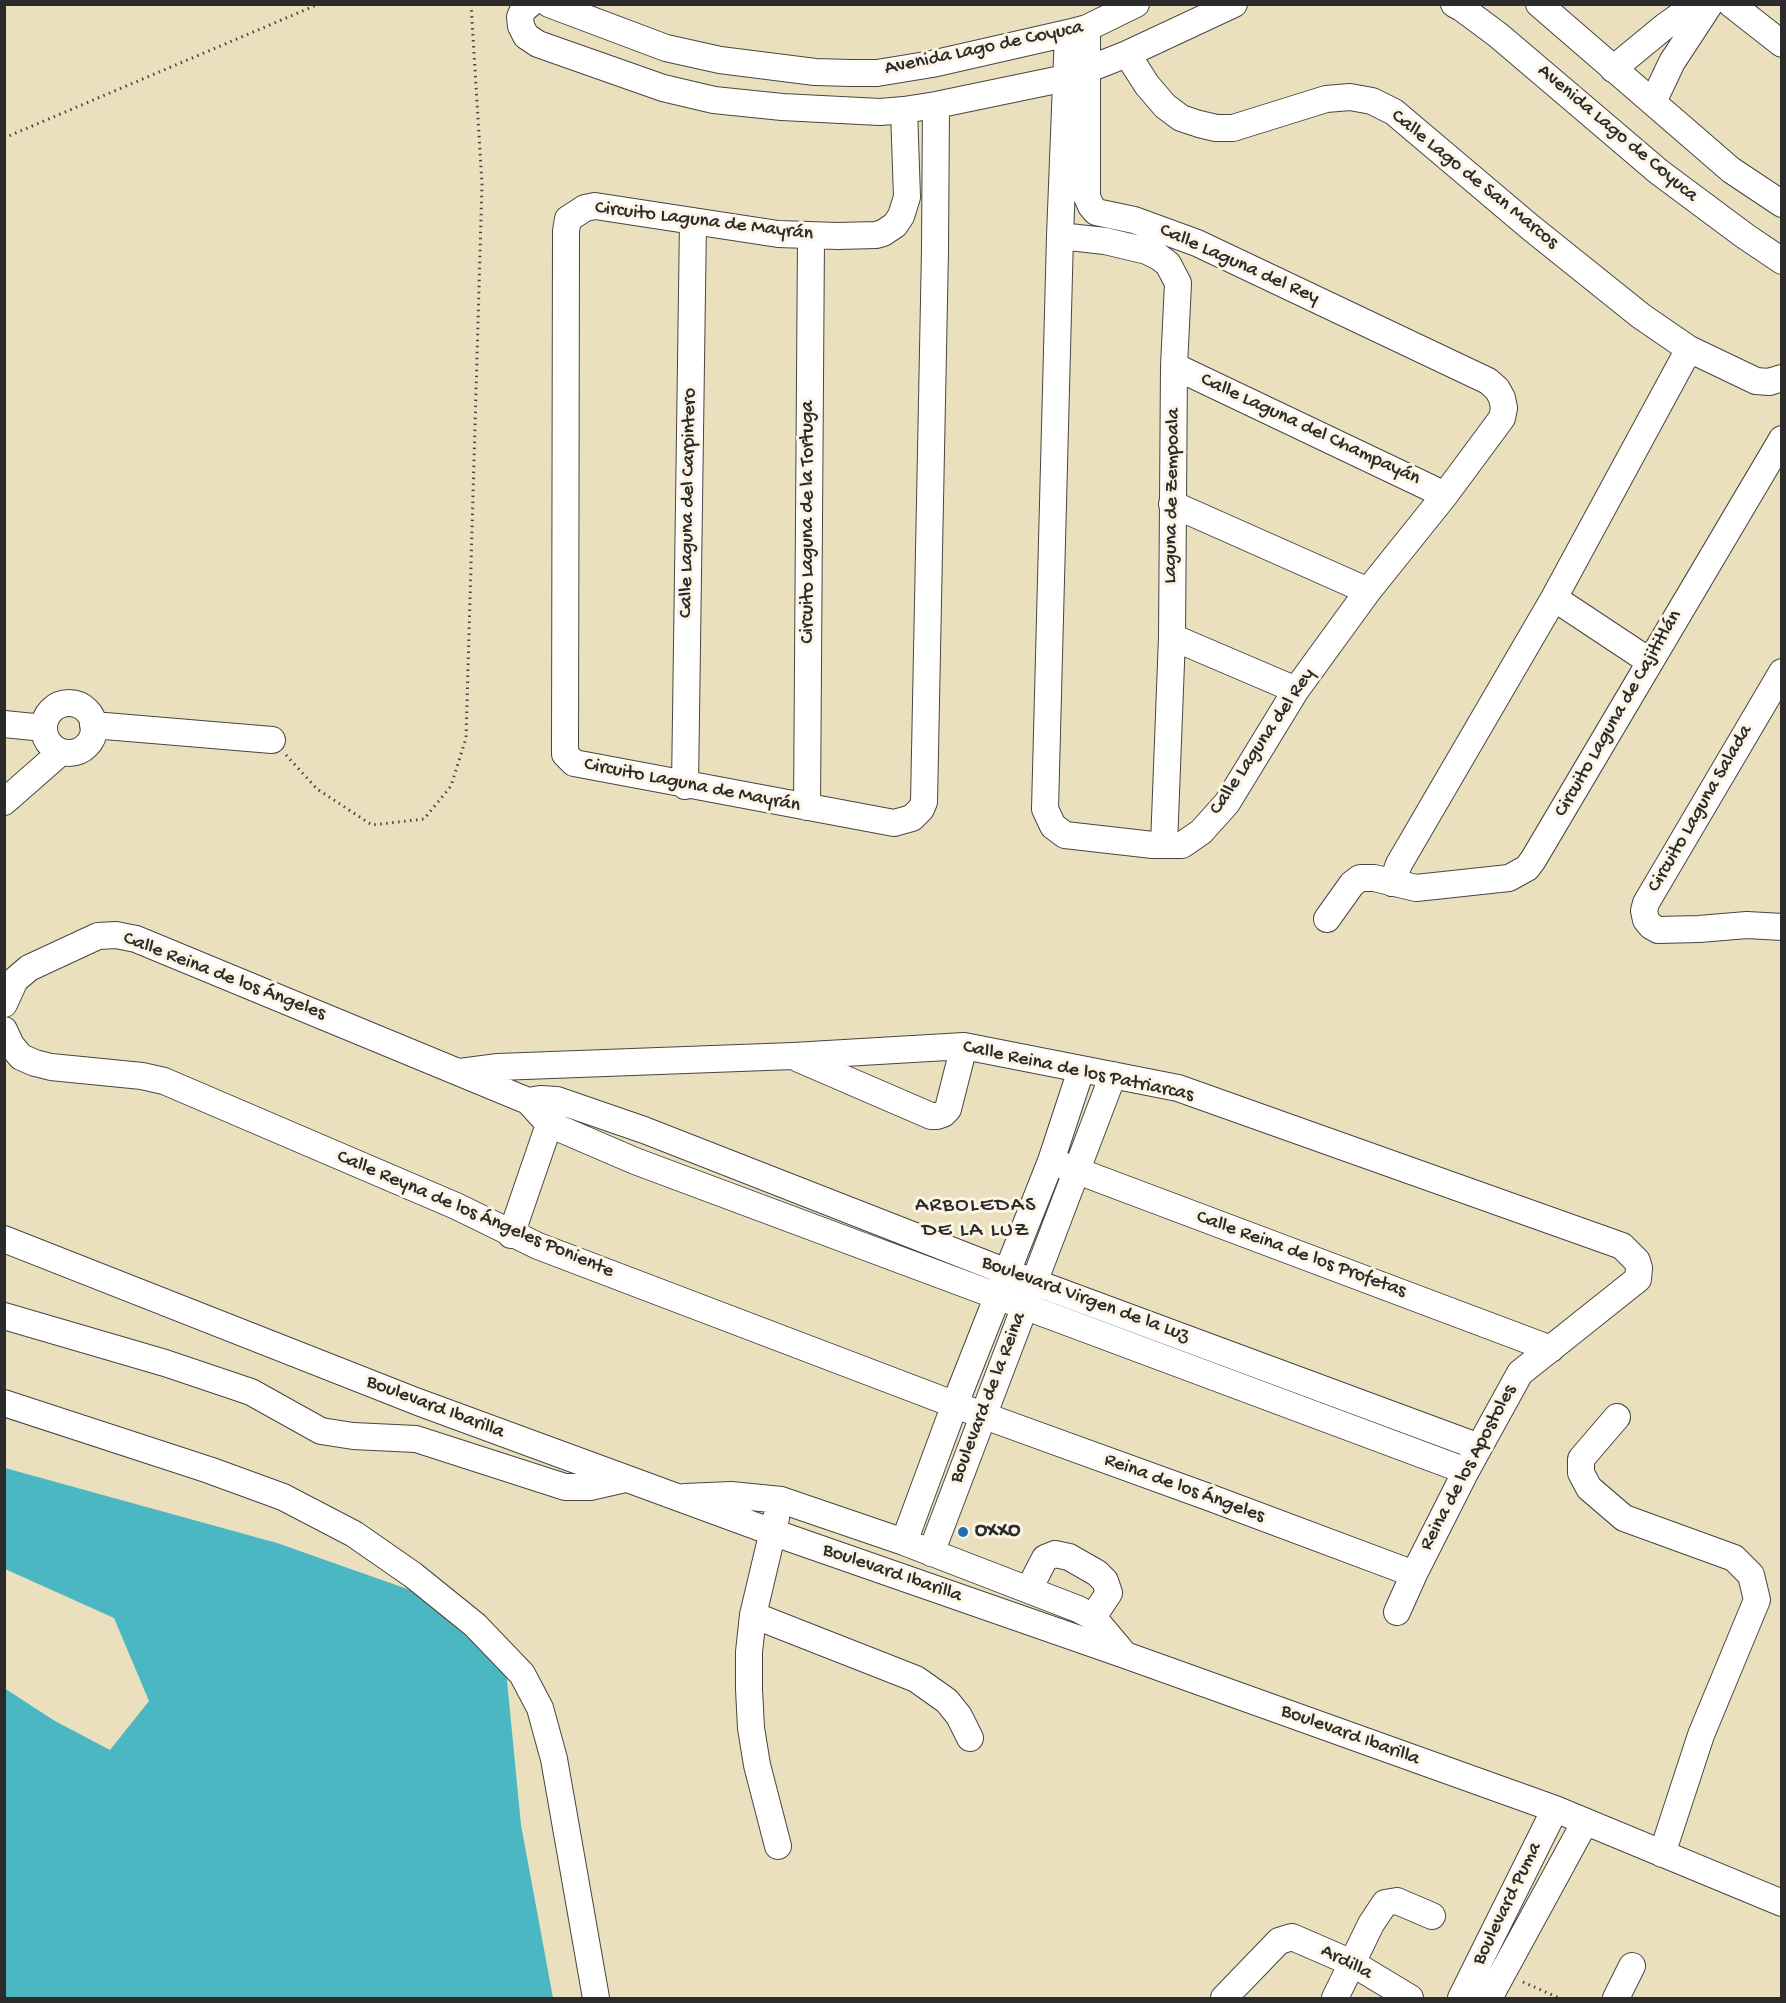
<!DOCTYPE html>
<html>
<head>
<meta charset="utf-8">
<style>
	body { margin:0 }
	#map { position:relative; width:1786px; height:2003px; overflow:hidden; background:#eae0bd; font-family:"Gochi Hand",sans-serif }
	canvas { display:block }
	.frame { position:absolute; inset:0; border:6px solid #2b2b2b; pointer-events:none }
</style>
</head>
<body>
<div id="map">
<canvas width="1786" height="2003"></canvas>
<div class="frame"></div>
</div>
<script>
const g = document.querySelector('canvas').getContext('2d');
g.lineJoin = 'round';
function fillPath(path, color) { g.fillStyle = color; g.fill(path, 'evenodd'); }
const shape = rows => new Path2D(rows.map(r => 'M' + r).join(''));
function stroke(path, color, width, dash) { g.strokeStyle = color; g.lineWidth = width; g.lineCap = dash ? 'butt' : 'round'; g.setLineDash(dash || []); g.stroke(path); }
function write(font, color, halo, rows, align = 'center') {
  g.font = font + ' "Gochi Hand",sans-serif'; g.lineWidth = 6; g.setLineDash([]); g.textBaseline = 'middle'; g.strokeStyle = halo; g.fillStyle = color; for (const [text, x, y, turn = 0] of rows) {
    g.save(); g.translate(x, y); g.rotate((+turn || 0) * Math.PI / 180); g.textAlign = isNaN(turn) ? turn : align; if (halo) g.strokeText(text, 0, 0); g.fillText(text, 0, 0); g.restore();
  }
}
const water = shape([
	[5,1468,277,1543,413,1591,506,1670,521,1825,553,1998,5,1998,4,1688,55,1721,110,1750,149,1701,114,1618,5,1569]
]);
const path = shape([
	[4,138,319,4],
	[286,755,317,789,372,825,424,819,451,786,466,738,482,184,471,4],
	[1523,1982,1559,1998]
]);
const minor = shape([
	[530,4,523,10,520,17,521,26,526,36,538,44,663,88,714,100,782,107,880,112,904,110,936,105,1066,78,1127,54,1234,4],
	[549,4,666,48,720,60,815,72,851,73,877,73,932,64,1068,33,1087,28,1136,4],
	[1454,4,1463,9,1498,35,1659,172,1745,236,1782,261],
	[1539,4,1731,170,1782,204],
	[1731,4,1782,44],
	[1068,33,1060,236,1045,809,1053,826,1065,835,1153,845,1182,845,1201,832,1227,803,1296,690,1368,591,1445,495,1502,418,1504,408,1502,398,1497,389,1488,381,1197,243,1134,220,1096,212,1091,206,1087,197,1087,28],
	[1127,54,1147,85,1165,106,1181,118,1199,124,1216,128,1233,128,1326,99,1350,97,1372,101,1394,112,1530,227,1641,316,1689,349,1756,381,1769,382,1782,378],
	[1613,69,1664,27,1696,4],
	[1653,102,1672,62,1710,4],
	[904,110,907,197,901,216,895,225,883,233,876,235,838,236,778,234,595,206,585,208,568,219,566,231,565,754,574,763,894,823,912,818,921,809,924,802,935,250,936,105],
	[1060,236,1105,241,1147,251,1159,257,1168,264,1178,283,1174,366,1172,637,1164,845],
	[1174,366,1445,495],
	[1172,504,1368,591],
	[1554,598,1649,661],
	[1172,637,1296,690],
	[1782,672,1646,903,1644,911,1646,920,1651,926,1658,930,1699,929,1747,925,1782,927],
	'44 728a25 25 0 1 1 50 0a25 25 0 1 1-50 0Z',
	[4,724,44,728],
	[93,725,272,740],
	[685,786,693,221],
	[4,802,61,752],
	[807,807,811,236],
	[1392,883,1399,864,1554,598,1689,349],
	[1327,919,1352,884,1360,878,1374,878,1416,888,1509,878,1527,868,1533,860,1782,439],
	[4,1004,15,980,29,968,98,936,116,935,136,939,528,1101,549,1124,635,1161,1466,1471],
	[4,1030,11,1045,21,1057,35,1063,51,1067,142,1076,164,1081,456,1206,538,1246,982,1415,1211,1498,1414,1574],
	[799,1059,931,1116,937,1116,943,1114,948,1109,964,1046],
	[460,1072,498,1067,793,1056,964,1046,1178,1088,1622,1246,1637,1261,1639,1268,1638,1279,1520,1373,1466,1471,1414,1574,1397,1612],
	[528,1101,540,1099,557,1100,644,1130,1007,1272,1479,1447],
	[1051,1161,1551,1349],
	[511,1235,554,1110],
	[4,1239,418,1402,772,1532,1125,1655,1555,1809,1782,1903],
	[4,1316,165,1363,251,1392,321,1431,353,1436,416,1439,565,1487,590,1487,625,1479],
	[4,1403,209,1470,283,1497,354,1534,413,1575,475,1625,522,1674,540,1708,554,1759,596,1998],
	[1617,1417,1581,1459,1581,1473,1589,1488,1624,1518,1734,1558,1751,1575,1757,1600,1701,1735,1662,1854],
	[685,1497,731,1495,781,1500,904,1542,1078,1609,1093,1617,1125,1655],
	[776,1518,753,1615,749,1652,749,1689,751,1728,757,1765,778,1846],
	[904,1542,955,1404,1051,1161,1081,1070],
	[931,1553,1113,1075],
	[1029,1589,1045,1558,1055,1554,1069,1557,1097,1573,1105,1581,1109,1593,1093,1617],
	[753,1615,916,1679,947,1701,959,1716,970,1738],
	[1224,1998,1279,1941,1292,1937,1352,1963,1410,1998],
	[1335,1998,1371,1924,1385,1903,1397,1901,1432,1916],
	[1461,1998,1555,1809],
	[1489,1998,1585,1822],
	[1616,1998,1632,1966]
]);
const markers = [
	[963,1532,6,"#1f6fb2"]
];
const streetNames = [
	["Avenida Lago de Coyuca",984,49,-12],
	["Avenida Lago de Coyuca",1617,134,40],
	["Calle Lago de San Marcos",1474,180,39],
	["Circuito Laguna de Mayrán",704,222,7],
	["Calle Laguna del Rey",1239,265,24],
	["Calle Laguna del Champayán",1310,430,25],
	["Laguna de Zempoala",1173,496,-89],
	["Calle Laguna del Carpintero",689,503,-89],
	["Circuito Laguna de la Tortuga",809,522,-90],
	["Circuito Laguna de Cajititlán",1619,714,-60],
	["Calle Laguna del Rey",1263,742,-56],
	["Circuito Laguna de Mayrán",692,786,11],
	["Circuito Laguna Salada",1701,809,-60],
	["Calle Reina de los Ángeles",224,977,21],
	["Calle Reina de los Patriarcas",1078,1072,12],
	["Calle Reyna de los Ángeles Poniente",475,1215,23],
	["Calle Reina de los Profetas",1301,1255,20],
	["Boulevard Virgen de la Luz",1085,1300,20],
	["Boulevard de la Reina",989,1398,-69],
	["Boulevard Ibarilla",435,1408,21],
	["Reina de los Apostoles",1469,1468,-62],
	["Reina de los Ángeles",1184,1489,20],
	["Boulevard Ibarilla",892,1574,19],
	["Boulevard Ibarilla",1350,1736,20],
	["Boulevard Puma",1508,1904,-64],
	["Ardilla",1346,1963,27]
];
const poiNames = [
	["OXXO",975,1532]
];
const quarterNames = [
	["ARBOLEDAS",976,1207],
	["DE LA LUZ",976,1232]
];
fillPath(water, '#4ab7c3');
stroke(minor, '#484641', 28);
stroke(path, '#484641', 3, [1.5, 4.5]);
stroke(minor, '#fff', 26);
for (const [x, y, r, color] of markers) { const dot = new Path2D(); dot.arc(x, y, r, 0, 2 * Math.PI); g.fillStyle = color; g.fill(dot); stroke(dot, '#fcf5e5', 2); }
write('20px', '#2b2b2b', '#fcf5e5', streetNames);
write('bold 20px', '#2b2b2b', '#fcf5e5', poiNames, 'left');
g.letterSpacing = '1.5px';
write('22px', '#2b2b2b', '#fcf5e5', quarterNames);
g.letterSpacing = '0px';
</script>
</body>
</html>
